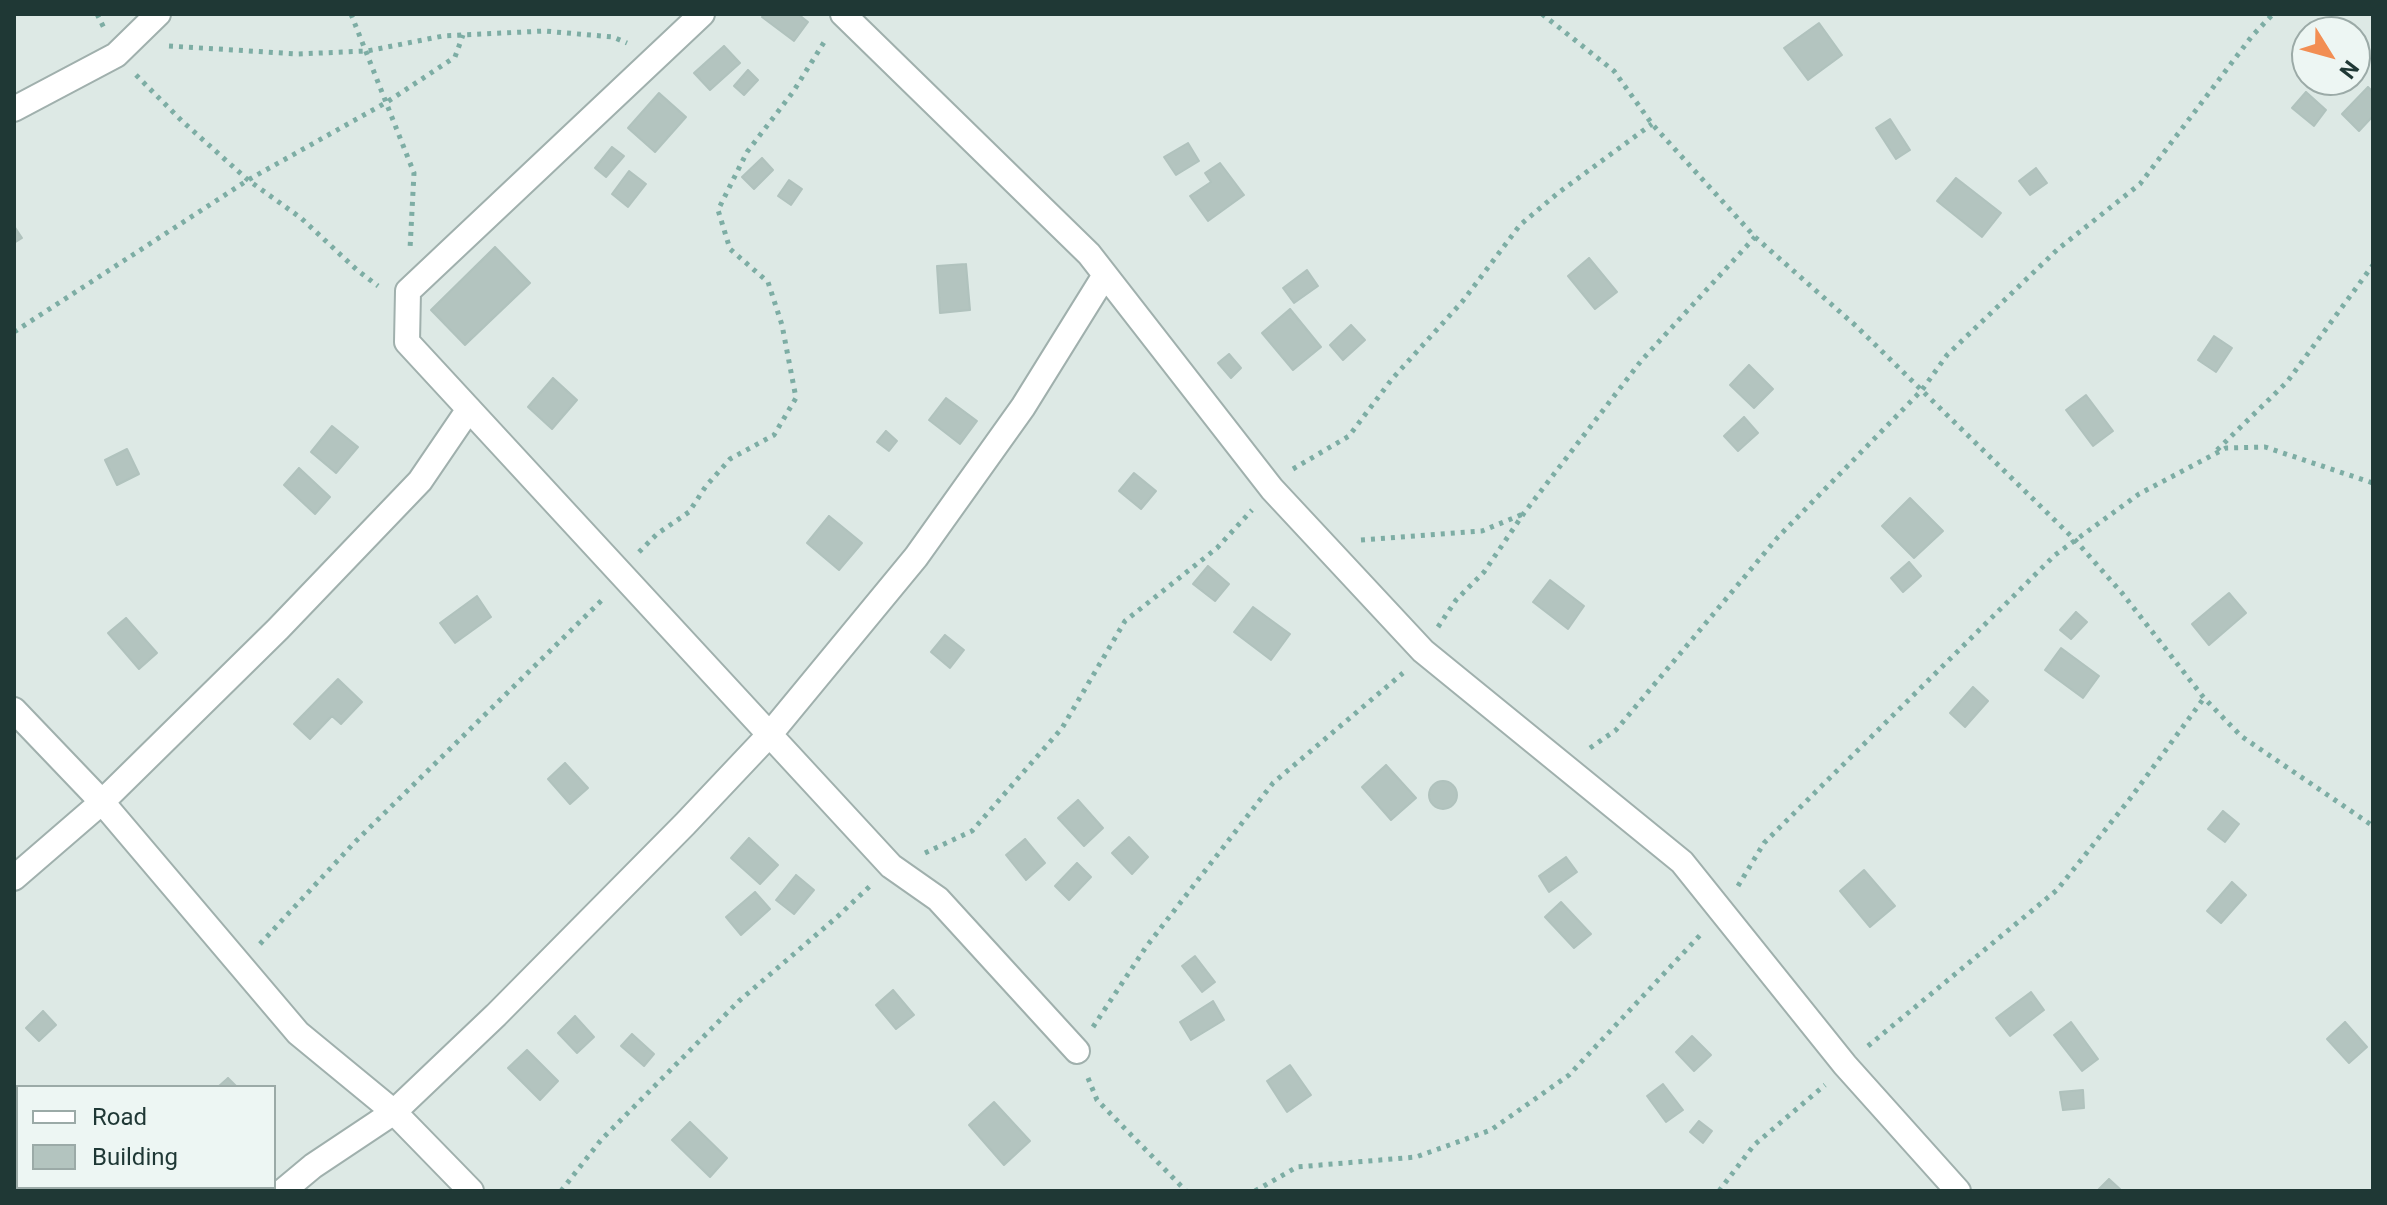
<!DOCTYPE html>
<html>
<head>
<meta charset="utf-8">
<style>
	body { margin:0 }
	#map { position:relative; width:2387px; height:1205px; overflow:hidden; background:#dde9e5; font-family:Roboto,sans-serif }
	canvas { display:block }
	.frame { position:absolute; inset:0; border:16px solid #1f3835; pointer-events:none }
	.legend { position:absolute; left:16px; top:1085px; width:260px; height:104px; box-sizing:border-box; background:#edf6f3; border:2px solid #9baaa7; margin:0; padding:10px 14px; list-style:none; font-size:24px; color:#1f3835 }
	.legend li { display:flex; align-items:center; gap:16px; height:40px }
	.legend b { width:40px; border:2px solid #9baaa7 }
	.north { position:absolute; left:2291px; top:16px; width:80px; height:80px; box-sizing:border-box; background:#edf6f3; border:2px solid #9baaa7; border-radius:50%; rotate:127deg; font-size:22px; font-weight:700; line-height:32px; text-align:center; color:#1f3835 }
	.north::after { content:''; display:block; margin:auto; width:28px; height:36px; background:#f28e53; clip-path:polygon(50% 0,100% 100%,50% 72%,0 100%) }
</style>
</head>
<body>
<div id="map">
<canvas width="2387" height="1205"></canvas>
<div class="frame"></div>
<ul class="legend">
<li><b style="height:10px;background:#fff"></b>Road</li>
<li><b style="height:22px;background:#b3c4bf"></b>Building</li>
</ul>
<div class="north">N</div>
</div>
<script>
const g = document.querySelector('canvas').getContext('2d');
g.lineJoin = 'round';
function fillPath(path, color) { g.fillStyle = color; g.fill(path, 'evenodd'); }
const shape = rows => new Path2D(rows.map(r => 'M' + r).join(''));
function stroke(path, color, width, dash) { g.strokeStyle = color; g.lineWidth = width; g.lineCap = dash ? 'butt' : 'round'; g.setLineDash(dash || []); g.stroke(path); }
const building = shape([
	[764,14,798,14,808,22,794,41,762,17,764,14],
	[1819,23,1842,55,1808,80,1784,48,1819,23],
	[724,46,740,63,710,90,694,73,724,46],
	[748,70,758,80,744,95,734,86,748,70],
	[2368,87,2373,92,2373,116,2359,131,2342,114,2368,87],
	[2306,92,2326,110,2314,126,2292,108,2306,92],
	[659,93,686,117,655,152,628,128,659,93],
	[1890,119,1910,150,1896,159,1876,128,1890,119],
	[1188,143,1199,161,1176,175,1164,157,1188,143],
	[612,147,624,156,606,177,595,168,612,147],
	[762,158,773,170,754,189,742,177,762,158],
	[1220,163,1244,195,1208,221,1190,196,1211,182,1205,173,1220,163],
	[2036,168,2047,183,2030,195,2019,181,2036,168],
	[629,171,646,184,628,207,612,194,629,171],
	[1956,178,2001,213,1982,237,1937,201,1956,178],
	[789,180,802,189,791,205,778,196,789,180],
	[14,226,22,238,14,243,14,226],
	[495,247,530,283,465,345,431,310,495,247],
	[1589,258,1617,292,1595,309,1568,276,1589,258],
	[966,264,970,310,940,313,937,266,966,264],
	[1307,270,1318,286,1294,303,1283,288,1307,270],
	[1290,309,1321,347,1293,370,1262,333,1290,309],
	[1351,325,1365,340,1343,360,1330,345,1351,325],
	[2214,336,2232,348,2216,372,2198,360,2214,336],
	[1229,354,1241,368,1231,378,1218,363,1229,354],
	[1749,365,1773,389,1754,408,1730,385,1749,365],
	[553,378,577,400,552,429,528,407,553,378],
	[2086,395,2113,431,2093,446,2066,410,2086,395],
	[946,398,977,421,960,444,929,420,946,398],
	[1744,417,1758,433,1738,451,1724,436,1744,417],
	[332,426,358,447,336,473,311,452,332,426],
	[886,431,897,441,889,451,877,442,886,431],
	[127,449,139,474,117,485,105,460,127,449],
	[299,468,330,497,315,514,284,485,299,468],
	[1134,473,1156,491,1141,509,1119,491,1134,473],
	[1910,498,1943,531,1914,558,1882,526,1910,498],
	[829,516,862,543,839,570,807,543,829,516],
	[1909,562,1921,576,1903,592,1891,578,1909,562],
	[1208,566,1229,584,1215,601,1193,584,1208,566],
	[1550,580,1584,606,1568,629,1533,602,1550,580],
	[2229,593,2246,613,2209,645,2192,624,2229,593],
	[477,596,491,617,455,643,440,623,477,596],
	[1253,607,1290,634,1271,660,1234,632,1253,607],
	[2076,612,2087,622,2071,639,2060,630,2076,612],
	[126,618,157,653,139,669,108,633,126,618],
	[945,635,964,650,950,668,931,652,945,635],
	[2061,648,2099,676,2083,698,2045,670,2061,648],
	[338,679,362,702,341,724,332,716,310,739,294,724,338,679],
	[1973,687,1988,701,1965,727,1950,713,1973,687],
	[565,763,588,788,570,804,548,779,565,763],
	[1386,765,1416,798,1391,820,1362,787,1386,765],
	'1429 795a14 14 0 1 1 28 0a14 14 0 1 1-28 0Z',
	[1078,800,1103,828,1084,846,1058,818,1078,800],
	[2223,811,2239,824,2225,842,2208,829,2223,811],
	[1129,837,1148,857,1132,874,1112,853,1129,837],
	[749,838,778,865,760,884,731,858,749,838],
	[1025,839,1045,863,1026,880,1006,855,1025,839],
	[1566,857,1577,872,1549,892,1539,876,1566,857],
	[1077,863,1091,877,1069,900,1055,886,1077,863],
	[1864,870,1895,906,1870,927,1840,891,1864,870],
	[796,875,814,890,794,914,776,900,796,875],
	[2232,882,2246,895,2221,923,2207,911,2232,882],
	[755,892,770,909,741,935,726,917,755,892],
	[1561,902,1591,934,1574,948,1545,917,1561,902],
	[1195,956,1215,982,1202,992,1182,966,1195,956],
	[893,990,914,1015,896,1029,876,1005,893,990],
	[2031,992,2044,1010,2010,1036,1996,1018,2031,992],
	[1213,1001,1224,1020,1191,1040,1180,1022,1213,1001],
	[43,1011,56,1025,39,1041,26,1028,43,1011],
	[575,1016,594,1037,577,1053,558,1033,575,1016],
	[2071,1022,2098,1059,2082,1071,2054,1035,2071,1022],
	[2345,1022,2367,1047,2349,1063,2327,1039,2345,1022],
	[632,1034,654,1054,644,1066,621,1046,632,1034],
	[1692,1036,1711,1055,1694,1071,1676,1052,1692,1036],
	[527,1050,558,1081,540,1100,508,1068,527,1050],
	[1290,1065,1311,1095,1287,1112,1267,1081,1290,1065],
	[228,1078,237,1087,218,1087,228,1078],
	[1663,1084,1683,1110,1666,1122,1647,1096,1663,1084],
	[2083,1090,2084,1108,2063,1110,2060,1092,2083,1090],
	[994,1102,1030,1141,1004,1165,969,1125,994,1102],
	[1699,1121,1712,1131,1703,1143,1690,1132,1699,1121],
	[690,1122,727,1158,710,1177,672,1140,690,1122],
	[2109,1179,2122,1191,2097,1191,2109,1179]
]);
const path = shape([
	[97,14,104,28],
	[351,14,414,173,410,249],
	[1542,14,1614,71,1652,124,1755,237,1856,326,2075,540,2122,593,2204,698,2241,736,2373,826],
	[169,46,297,54,367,51,443,36,544,31,613,37,627,43],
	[136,75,182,121,248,180,301,218,357,270,378,286],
	[14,332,248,180,387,102,455,57,463,35],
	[2217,450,2287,382,2373,265],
	[1293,469,1349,436,1392,379,1462,302,1520,225,1558,193,1652,124],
	[1361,540,1482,531,1523,514],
	[639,552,657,534,689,512,706,486,730,459,774,435,796,398,782,325,768,282,730,249,718,210,747,152,793,92,826,39],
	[1438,627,1456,600,1484,572,1524,513,1641,361,1755,237],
	[1590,748,1616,730,1778,537,1922,390,1947,355,2058,249,2140,184,2252,36,2273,14],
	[925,853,972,831,1062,728,1125,621,1217,548,1252,510],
	[1738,886,1764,843,2055,555,2139,494,2226,448,2265,447,2373,483],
	[260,944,354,843,603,599],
	[1093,1027,1146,947,1273,783,1403,673],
	[1868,1046,2057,890,2129,800,2204,698],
	[1088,1078,1097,1100,1186,1191],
	[561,1191,601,1140,739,1001,837,917,870,886],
	[1255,1191,1297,1167,1416,1157,1491,1130,1569,1075,1703,932],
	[1719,1191,1754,1145,1825,1085]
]);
const minor = shape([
	[702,14,408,291,407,342,891,866,938,899,1077,1051],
	[843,14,1089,254,1272,489,1423,651,1682,862,1845,1065,1958,1191],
	[14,109,116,55,158,14],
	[14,710,102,802,298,1033,394,1112,471,1191],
	[14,878,102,802,278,629,420,481,469,409],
	[283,1191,313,1166,394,1112,496,1015,685,824,770,734,916,557,1023,407,1105,275]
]);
fillPath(building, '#b3c4bf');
stroke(building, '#b0c2bd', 2);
stroke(minor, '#a0b0ad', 28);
stroke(path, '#7dada4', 5, [4, 6]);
stroke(minor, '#fff', 24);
</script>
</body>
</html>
